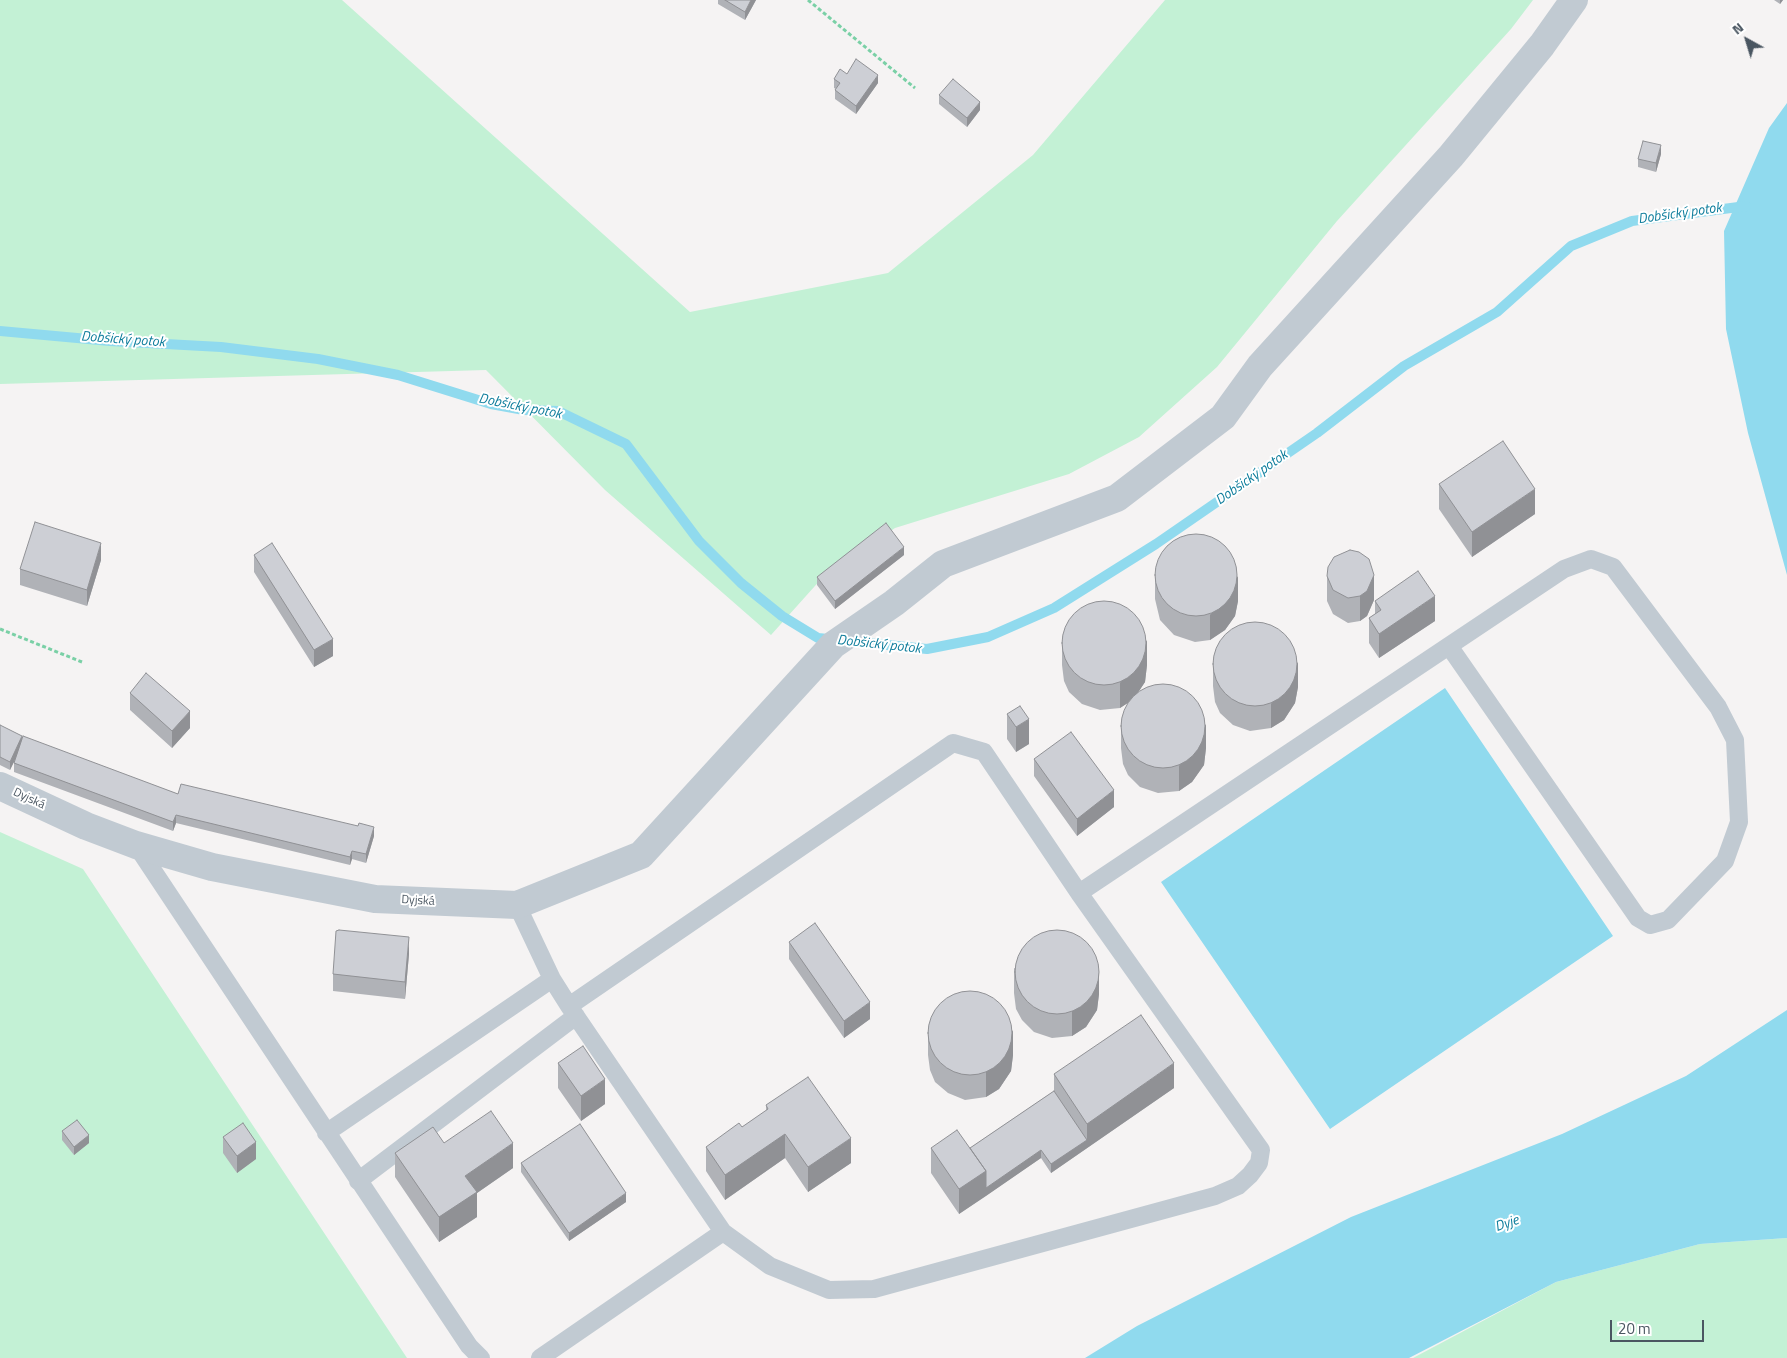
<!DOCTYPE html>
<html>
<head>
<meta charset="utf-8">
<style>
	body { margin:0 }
	#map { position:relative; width:1787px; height:1358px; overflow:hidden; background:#f5f3f3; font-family:"Titillium Web",sans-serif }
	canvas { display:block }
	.north { position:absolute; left:1722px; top:15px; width:50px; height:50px; -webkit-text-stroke:4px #fff; paint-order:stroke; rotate:321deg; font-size:14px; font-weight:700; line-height:20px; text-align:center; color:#4a5661 }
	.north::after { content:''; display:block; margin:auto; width:18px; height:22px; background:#4a5661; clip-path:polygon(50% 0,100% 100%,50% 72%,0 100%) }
	.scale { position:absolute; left:1610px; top:1320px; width:94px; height:22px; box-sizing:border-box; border:2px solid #4a5661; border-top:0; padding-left:6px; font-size:15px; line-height:18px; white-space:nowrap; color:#4a5661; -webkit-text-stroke:4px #fff; paint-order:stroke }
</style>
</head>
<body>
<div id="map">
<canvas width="1787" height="1358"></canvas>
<div class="north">N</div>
<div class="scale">20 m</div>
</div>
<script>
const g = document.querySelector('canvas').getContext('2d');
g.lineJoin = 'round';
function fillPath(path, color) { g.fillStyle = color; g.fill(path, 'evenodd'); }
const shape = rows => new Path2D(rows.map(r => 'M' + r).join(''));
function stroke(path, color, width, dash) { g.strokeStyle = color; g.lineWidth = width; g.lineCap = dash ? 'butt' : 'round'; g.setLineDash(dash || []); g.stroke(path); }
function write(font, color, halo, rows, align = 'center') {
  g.font = font + ' "Titillium Web",sans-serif'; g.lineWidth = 4; g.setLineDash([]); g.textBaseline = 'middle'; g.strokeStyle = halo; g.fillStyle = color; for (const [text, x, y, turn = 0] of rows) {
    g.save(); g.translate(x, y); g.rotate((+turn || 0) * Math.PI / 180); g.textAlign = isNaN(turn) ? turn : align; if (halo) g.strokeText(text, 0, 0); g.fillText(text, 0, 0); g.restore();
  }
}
const green = shape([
	[0,0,342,0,690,312,888,273,1033,155,1165,0,1533,0,1511,29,1337,221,1217,367,1139,437,1069,474,895,528,823,577,771,635,605,490,486,370,0,384],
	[0,832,83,869,407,1358,0,1358],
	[1787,1238,1787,1358,1413,1358,1556,1282,1700,1244]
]);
const water = shape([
	[1787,103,1787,575,1748,433,1726,329,1724,231,1769,128],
	[1445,688,1613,936,1330,1129,1161,882],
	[1787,1010,1787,1238,1700,1244,1556,1282,1409,1358,1085,1358,1137,1326,1351,1217,1562,1134,1686,1076]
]);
const stream = shape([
	[0,331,110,341,221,347,318,359,398,375,491,404,524,410,558,411,626,444,699,541,741,583,782,616,818,638,927,649,988,637,1054,608,1156,544,1317,433,1404,366,1497,312,1571,246,1632,221,1746,206]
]);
const path = shape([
	[808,0,915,88],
	[0,629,82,662]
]);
const lane = shape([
	[136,845,469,1346,481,1358],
	[1079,893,1564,569,1591,559,1613,567,1718,707,1735,740,1739,822,1725,861,1668,920,1650,925,1638,918,1449,646],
	[517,905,552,979,569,1006,953,743,984,752,1079,893,1261,1150,1259,1163,1250,1175,1238,1186,1215,1196,874,1289,829,1290,770,1266,723,1232],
	[326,1133,552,979],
	[358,1181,576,1016],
	[540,1358,723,1232,569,1006]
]);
const street = shape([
	[0,786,86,826,136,845,212,867,375,899,517,905,641,855,833,645,894,603,943,564,1117,498,1223,417,1260,366,1451,156,1542,45,1574,0]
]);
const wall = shape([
	[718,0,756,0,745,20,718,4],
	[1774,0,1783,0,1780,4],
	[847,74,878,83,856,114,835,99,835,90,836,89,834,88,834,79],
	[939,95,980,110,967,127,939,104],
	[1661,154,1656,172,1638,167,1638,159],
	[1439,484,1535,514,1472,557,1439,509],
	[254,555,333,656,314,667,254,572],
	[904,555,835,609,817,585,817,577],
	[101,560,87,606,20,585,20,569],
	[1155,575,1238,601,1235,616,1225,630,1210,640,1195,642,1174,635,1160,620,1155,599],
	[1327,576,1374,600,1367,616,1360,621,1348,623,1333,614,1327,601],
	[1375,601,1435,621,1379,658,1369,643,1369,618,1375,614],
	[1062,640,1147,665,1145,682,1135,696,1206,748,1204,765,1192,782,1179,791,1158,793,1140,787,1128,775,1123,764,1121,748,1121,723,1132,700,1120,708,1100,710,1082,704,1069,692,1064,681,1062,665],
	[1213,661,1298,687,1295,703,1284,720,1271,728,1250,731,1233,725,1220,713,1215,702,1213,686],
	[130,693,190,728,172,748,130,710],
	[1007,714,1029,744,1016,752,1007,739],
	[0,725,22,739,178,794,374,836,366,863,352,859,350,865,176,823,173,831,14,772,14,763,15,760,10,770,0,765],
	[1034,759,1114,807,1077,836,1034,776],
	[789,942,870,1019,844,1038,789,959],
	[409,954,405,999,333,991,333,974],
	[1014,968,1099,994,1097,1010,1086,1027,1072,1036,1052,1038,1034,1032,1022,1020,1016,1009,1014,993],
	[928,1030,1013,1055,1011,1071,999,1089,986,1097,965,1100,948,1093,935,1082,930,1070,928,1055],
	[558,1063,605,1104,581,1121,558,1088],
	[1054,1074,1174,1088,1051,1173,1041,1158,959,1214,931,1173,931,1148,970,1148,1054,1091],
	[766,1105,851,1163,808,1192,785,1158,725,1200,706,1171,706,1147,742,1127,766,1111],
	[62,1131,89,1143,74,1155,62,1140],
	[223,1137,256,1159,237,1173,223,1153],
	[444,1143,513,1168,477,1193,477,1217,439,1242,395,1177,395,1153],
	[521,1163,626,1202,569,1241,521,1172]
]);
const shadedWall = shape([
	[751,0,756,0,745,20,745,12],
	[1780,0,1783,0,1780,4],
	[878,75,878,83,856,114,856,106],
	[980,102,980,110,967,127,967,118],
	[1661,145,1661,154,1656,172,1656,163],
	[1535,489,1535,514,1472,557,1472,532],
	[101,543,101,560,87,606,87,590],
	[904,547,904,555,835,609,835,601],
	[1374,575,1374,600,1367,616,1360,621,1360,596],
	[1238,576,1238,601,1235,616,1225,630,1210,640,1210,615],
	[1435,596,1435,621,1379,658,1379,634],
	[333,639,333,656,314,667,314,650],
	[1147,640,1147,665,1145,682,1134,699,1120,708,1120,683],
	[1298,662,1298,687,1295,703,1284,720,1271,728,1271,704],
	[190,711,190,728,172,748,172,731],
	[1029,719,1029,744,1016,752,1016,727],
	[1206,724,1206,748,1204,765,1192,782,1179,791,1179,766],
	[22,736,22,745,10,770,10,762],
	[1114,790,1114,807,1077,836,1077,819],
	[176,815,176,823,173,831,173,822],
	[374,827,374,836,366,863,366,854],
	[352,851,352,859,350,865,350,857],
	[409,937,409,954,405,999,405,982],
	[1099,969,1099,994,1097,1010,1086,1027,1072,1036,1072,1011],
	[870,1002,870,1019,844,1038,844,1021],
	[1013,1030,1013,1055,1011,1071,999,1089,986,1097,986,1072],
	[1174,1063,1174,1088,1051,1173,1051,1164,1087,1140,1087,1124],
	[605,1079,605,1104,581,1121,581,1096],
	[785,1134,785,1158,725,1200,725,1175],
	[89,1135,89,1143,74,1155,74,1147],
	[851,1138,851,1163,808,1192,808,1167],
	[256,1142,256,1159,237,1173,237,1156],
	[513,1143,513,1168,477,1193,477,1217,439,1242,439,1217,465,1176],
	[1041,1150,1041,1158,986,1196,986,1188],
	[986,1171,986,1196,959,1214,959,1189],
	[626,1193,626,1202,569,1241,569,1233]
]);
const building = shape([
	[725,0,751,0,745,12,725,0],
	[856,59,878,75,856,106,835,90,840,83,834,79,840,69,847,74,856,59],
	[953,79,980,102,967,118,939,95,953,79],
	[1643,141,1661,145,1656,163,1638,159,1643,141],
	[1503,441,1535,489,1472,532,1439,484,1503,441],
	[35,522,101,543,87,590,20,569,35,522],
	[886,523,904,547,835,601,817,577,886,523],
	'1155 575a41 41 0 1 1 82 0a41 41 0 1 1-82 0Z',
	[272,543,333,639,314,650,254,555,272,543],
	[1350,550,1359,552,1369,559,1374,575,1367,591,1360,596,1348,598,1333,590,1327,576,1328,567,1334,557,1350,550],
	[1418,571,1435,596,1379,634,1369,618,1381,610,1375,601,1418,571],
	'1062 643a42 42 0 1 1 84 0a42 42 0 1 1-84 0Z',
	'1213 664a42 42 0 1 1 84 0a42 42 0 1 1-84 0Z',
	[146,673,190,711,172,731,130,693,146,673],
	'1121 726a42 42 0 1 1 84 0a42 42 0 1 1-84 0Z',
	[1020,706,1029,719,1016,727,1007,714,1020,706],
	[0,725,22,736,10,762,0,757,0,725],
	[1071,732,1114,790,1077,819,1034,759,1071,732],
	[23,736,178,794,181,784,358,826,359,823,374,827,366,854,352,851,350,857,176,815,173,822,14,763,23,736],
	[815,923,870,1002,844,1021,789,942,815,923],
	[339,930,409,937,405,982,333,974,336,931,339,930],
	'1015 972a42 42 0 1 1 84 0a42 42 0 1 1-84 0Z',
	'928 1033a42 42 0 1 1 84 0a42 42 0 1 1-84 0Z',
	[1141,1015,1174,1063,1087,1124,1054,1074,1141,1015],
	[583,1046,605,1079,581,1096,558,1063,583,1046],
	[808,1077,851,1138,808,1167,785,1134,725,1175,706,1147,739,1123,742,1127,768,1109,766,1105,808,1077],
	[1054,1091,1087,1140,1051,1164,1041,1150,986,1188,986,1171,970,1148,1054,1091],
	[491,1111,513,1143,465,1176,477,1192,439,1217,395,1153,433,1127,444,1143,491,1111],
	[77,1120,89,1135,74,1147,62,1131,77,1120],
	[243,1123,256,1142,237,1156,223,1137,243,1123],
	[580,1124,626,1193,569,1233,521,1163,580,1124],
	[957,1130,986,1171,959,1189,931,1148,957,1130]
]);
const streetNames = [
	["Dyjská",29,799,25],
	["Dyjská",418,901,3]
];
const waterNames = [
	["Dobšický potok",1680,214,-8],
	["Dobšický potok",123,340,4],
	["Dobšický potok",520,407,11],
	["Dobšický potok",1252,478,-35],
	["Dobšický potok",879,645,6],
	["Dyje",1507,1224,-19]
];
fillPath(green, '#c3f1d5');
fillPath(water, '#90daee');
stroke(stream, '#90daee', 10);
stroke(path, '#7ad0a6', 3, [4, 2.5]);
stroke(lane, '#c1cad2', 18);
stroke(street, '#c1cad2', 28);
fillPath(wall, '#b0b2b7');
fillPath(shadedWall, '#909195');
fillPath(building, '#cdcfd5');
stroke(building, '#909195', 1);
write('12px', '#4a5661', '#fff', streetNames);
write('italic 14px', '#0c7c9b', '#fff', waterNames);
</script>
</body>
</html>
